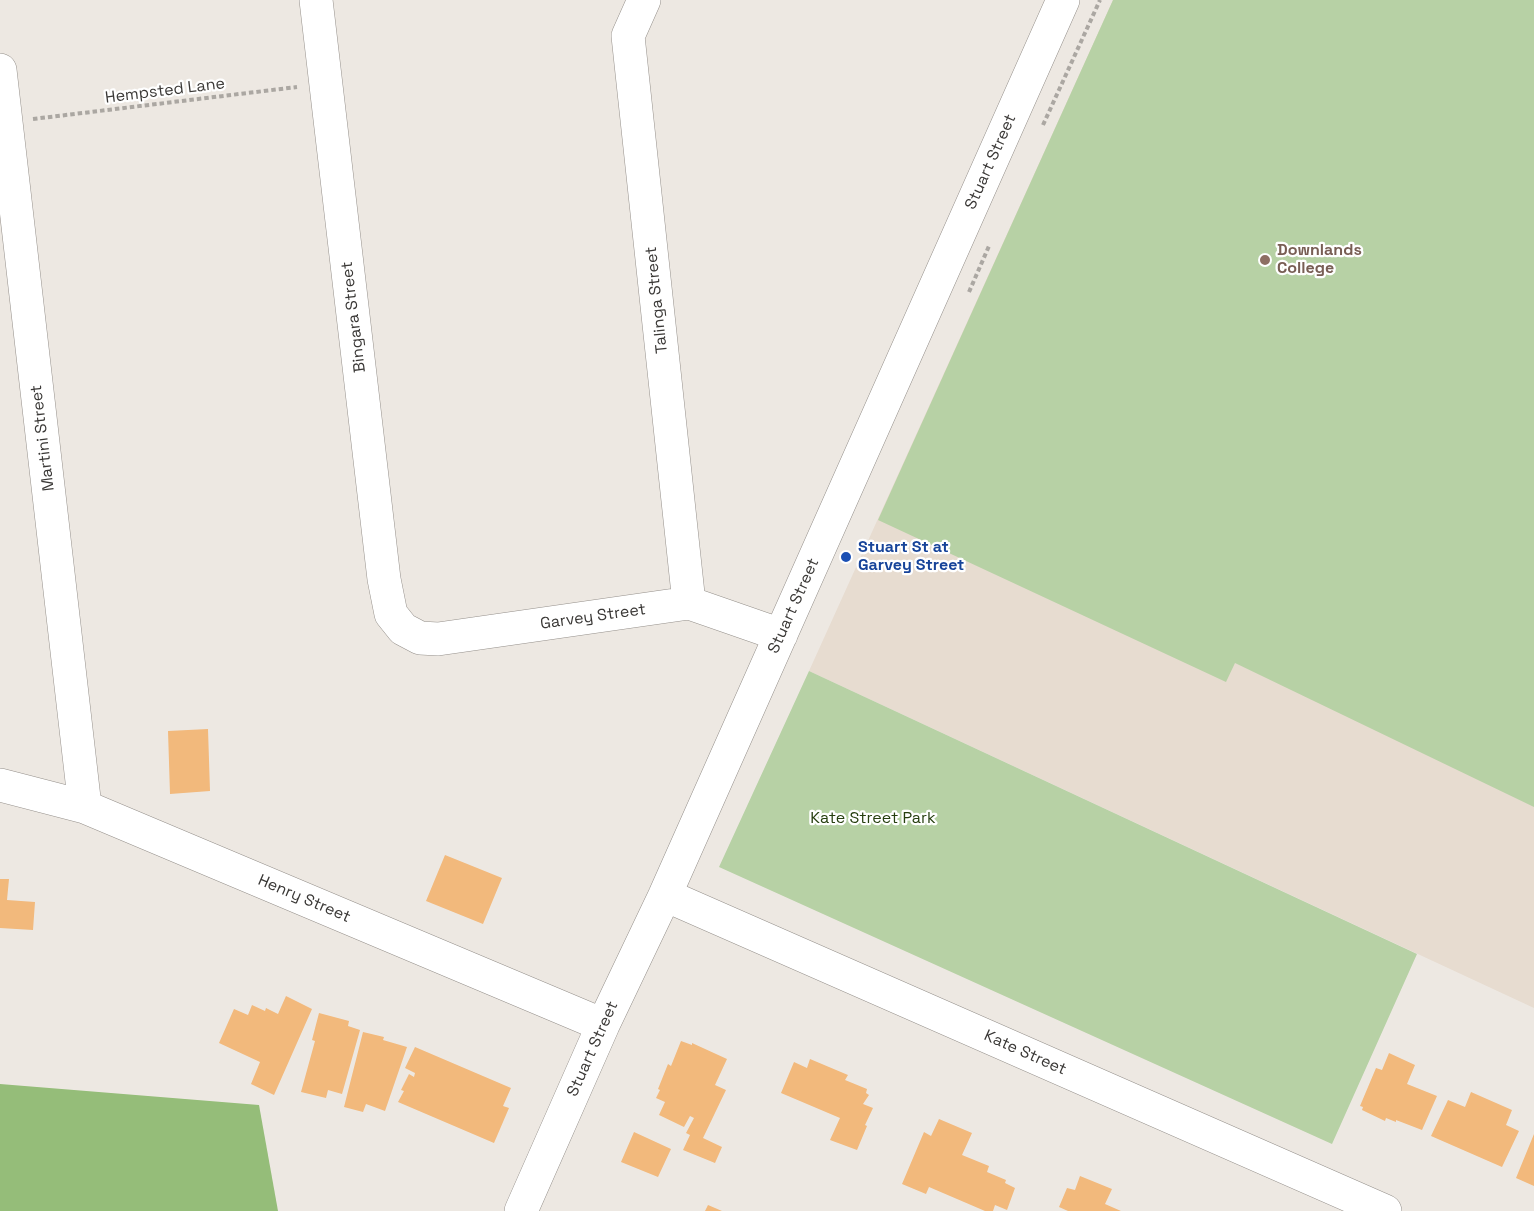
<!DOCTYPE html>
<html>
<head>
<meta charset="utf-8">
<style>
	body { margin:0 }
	canvas { display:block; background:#ede8e2 }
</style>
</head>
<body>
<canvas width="1534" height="1211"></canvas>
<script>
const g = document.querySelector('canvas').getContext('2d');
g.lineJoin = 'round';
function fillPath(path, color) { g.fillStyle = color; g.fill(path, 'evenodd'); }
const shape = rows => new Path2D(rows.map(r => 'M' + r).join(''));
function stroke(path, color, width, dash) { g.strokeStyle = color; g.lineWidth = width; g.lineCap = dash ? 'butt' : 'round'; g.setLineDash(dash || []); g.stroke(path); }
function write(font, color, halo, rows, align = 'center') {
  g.font = font + ' "Space Grotesk",sans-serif'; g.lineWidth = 4.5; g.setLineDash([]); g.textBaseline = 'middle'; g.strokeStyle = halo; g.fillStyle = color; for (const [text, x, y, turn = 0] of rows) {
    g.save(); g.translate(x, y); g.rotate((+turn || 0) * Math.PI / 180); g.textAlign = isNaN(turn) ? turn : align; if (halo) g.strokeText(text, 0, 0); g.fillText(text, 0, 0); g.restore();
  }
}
const built = shape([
	[1113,0,1534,0,1534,1008,809,671]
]);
const green = shape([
	[1113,0,1534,0,1534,807,1235,663,1226,682,878,520],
	[809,671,1417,954,1332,1144,719,867]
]);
const forest = shape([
	[0,1084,259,1105,278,1211,0,1211]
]);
const building = shape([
	[208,729,210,791,170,794,168,731],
	[445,855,502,878,483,924,426,901],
	[0,879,9,879,7,900,35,902,33,930,0,928],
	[286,996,312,1009,274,1095,251,1084,260,1062,219,1043,234,1009,248,1015,252,1005,265,1011,266,1008,278,1014],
	[319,1013,349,1021,348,1026,360,1030,342,1094,328,1090,326,1098,301,1092,315,1041,312,1040],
	[363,1032,384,1037,383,1040,407,1047,385,1111,366,1104,363,1112,344,1107],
	[681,1041,692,1045,692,1043,727,1059,715,1085,726,1090,703,1138,722,1147,715,1163,683,1150,690,1135,686,1133,694,1118,690,1116,684,1127,659,1115,665,1102,656,1098,660,1090,658,1089,668,1064,671,1066],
	[415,1047,511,1088,503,1106,509,1108,494,1143,398,1102,404,1091,401,1090,409,1074,414,1077,415,1073,405,1068],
	[1389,1053,1415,1065,1407,1084,1437,1096,1422,1130,1396,1120,1396,1122,1386,1118,1385,1121,1362,1110,1363,1107,1360,1106,1376,1068,1382,1070],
	[810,1059,848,1075,845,1080,867,1089,866,1093,869,1095,863,1104,873,1108,865,1125,867,1126,857,1150,830,1140,840,1118,781,1093,794,1062,807,1068],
	[1471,1092,1512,1110,1506,1125,1519,1131,1502,1167,1431,1136,1448,1100,1465,1107],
	[939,1119,972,1133,962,1155,989,1166,987,1172,1006,1180,1005,1183,1015,1188,1007,1210,995,1205,993,1211,985,1211,929,1187,926,1194,902,1184,924,1132,931,1136],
	[634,1132,671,1149,658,1177,621,1162],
	[1534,1134,1534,1186,1516,1178],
	[1080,1176,1112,1189,1105,1204,1121,1211,1068,1211,1059,1207,1067,1188,1075,1190],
	[708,1205,722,1211,705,1211]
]);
const path = shape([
	[33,119,297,87],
	[1043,125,1100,0],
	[969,292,989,246]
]);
const minor = shape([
	[316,0,384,579,391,614,403,629,420,638,438,639,689,603,781,635],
	[644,0,628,36,689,603],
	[0,70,85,807],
	[0,785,85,807,603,1025],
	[665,895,1385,1211],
	[521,1211,603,1025,665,895,1063,0]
]);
const markers = [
	[1265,260,6,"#8d6e63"],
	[846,557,6,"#1a4fb4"]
];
const streetNames = [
	["Hempsted Lane",165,91,-7],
	["Stuart Street",991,162,-66],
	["Talinga Street",657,300,-96],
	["Bingara Street",354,317,-97],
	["Martini Street",43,438,-97],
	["Stuart Street",794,606,-66],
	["Garvey Street",593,617,-8],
	["Henry Street",304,899,23],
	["Stuart Street",593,1049,-66],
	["Kate Street",1025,1053,24]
];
const educationNames = [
	["Downlands",1277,251],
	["College",1277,269]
];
const transitNames = [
	["Stuart St at",858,548],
	["Garvey Street",858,566]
];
const parkNames = [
	["Kate Street Park",873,819]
];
fillPath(built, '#e7dcd0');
fillPath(green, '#b7d1a5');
fillPath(forest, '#95bd79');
fillPath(building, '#f2b97c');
stroke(minor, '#95908b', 34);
stroke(path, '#aba7a2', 4, [4.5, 3]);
stroke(minor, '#fff', 33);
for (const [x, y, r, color] of markers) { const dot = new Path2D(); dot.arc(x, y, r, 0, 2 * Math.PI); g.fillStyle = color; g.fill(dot); stroke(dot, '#fff', 2); }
write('16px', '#3a3836', '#fff', streetNames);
write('bold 16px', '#785e54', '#fff', educationNames, 'left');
write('bold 16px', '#164399', '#fff', transitNames, 'left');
write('16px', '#263f0f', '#fff', parkNames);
</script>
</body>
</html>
